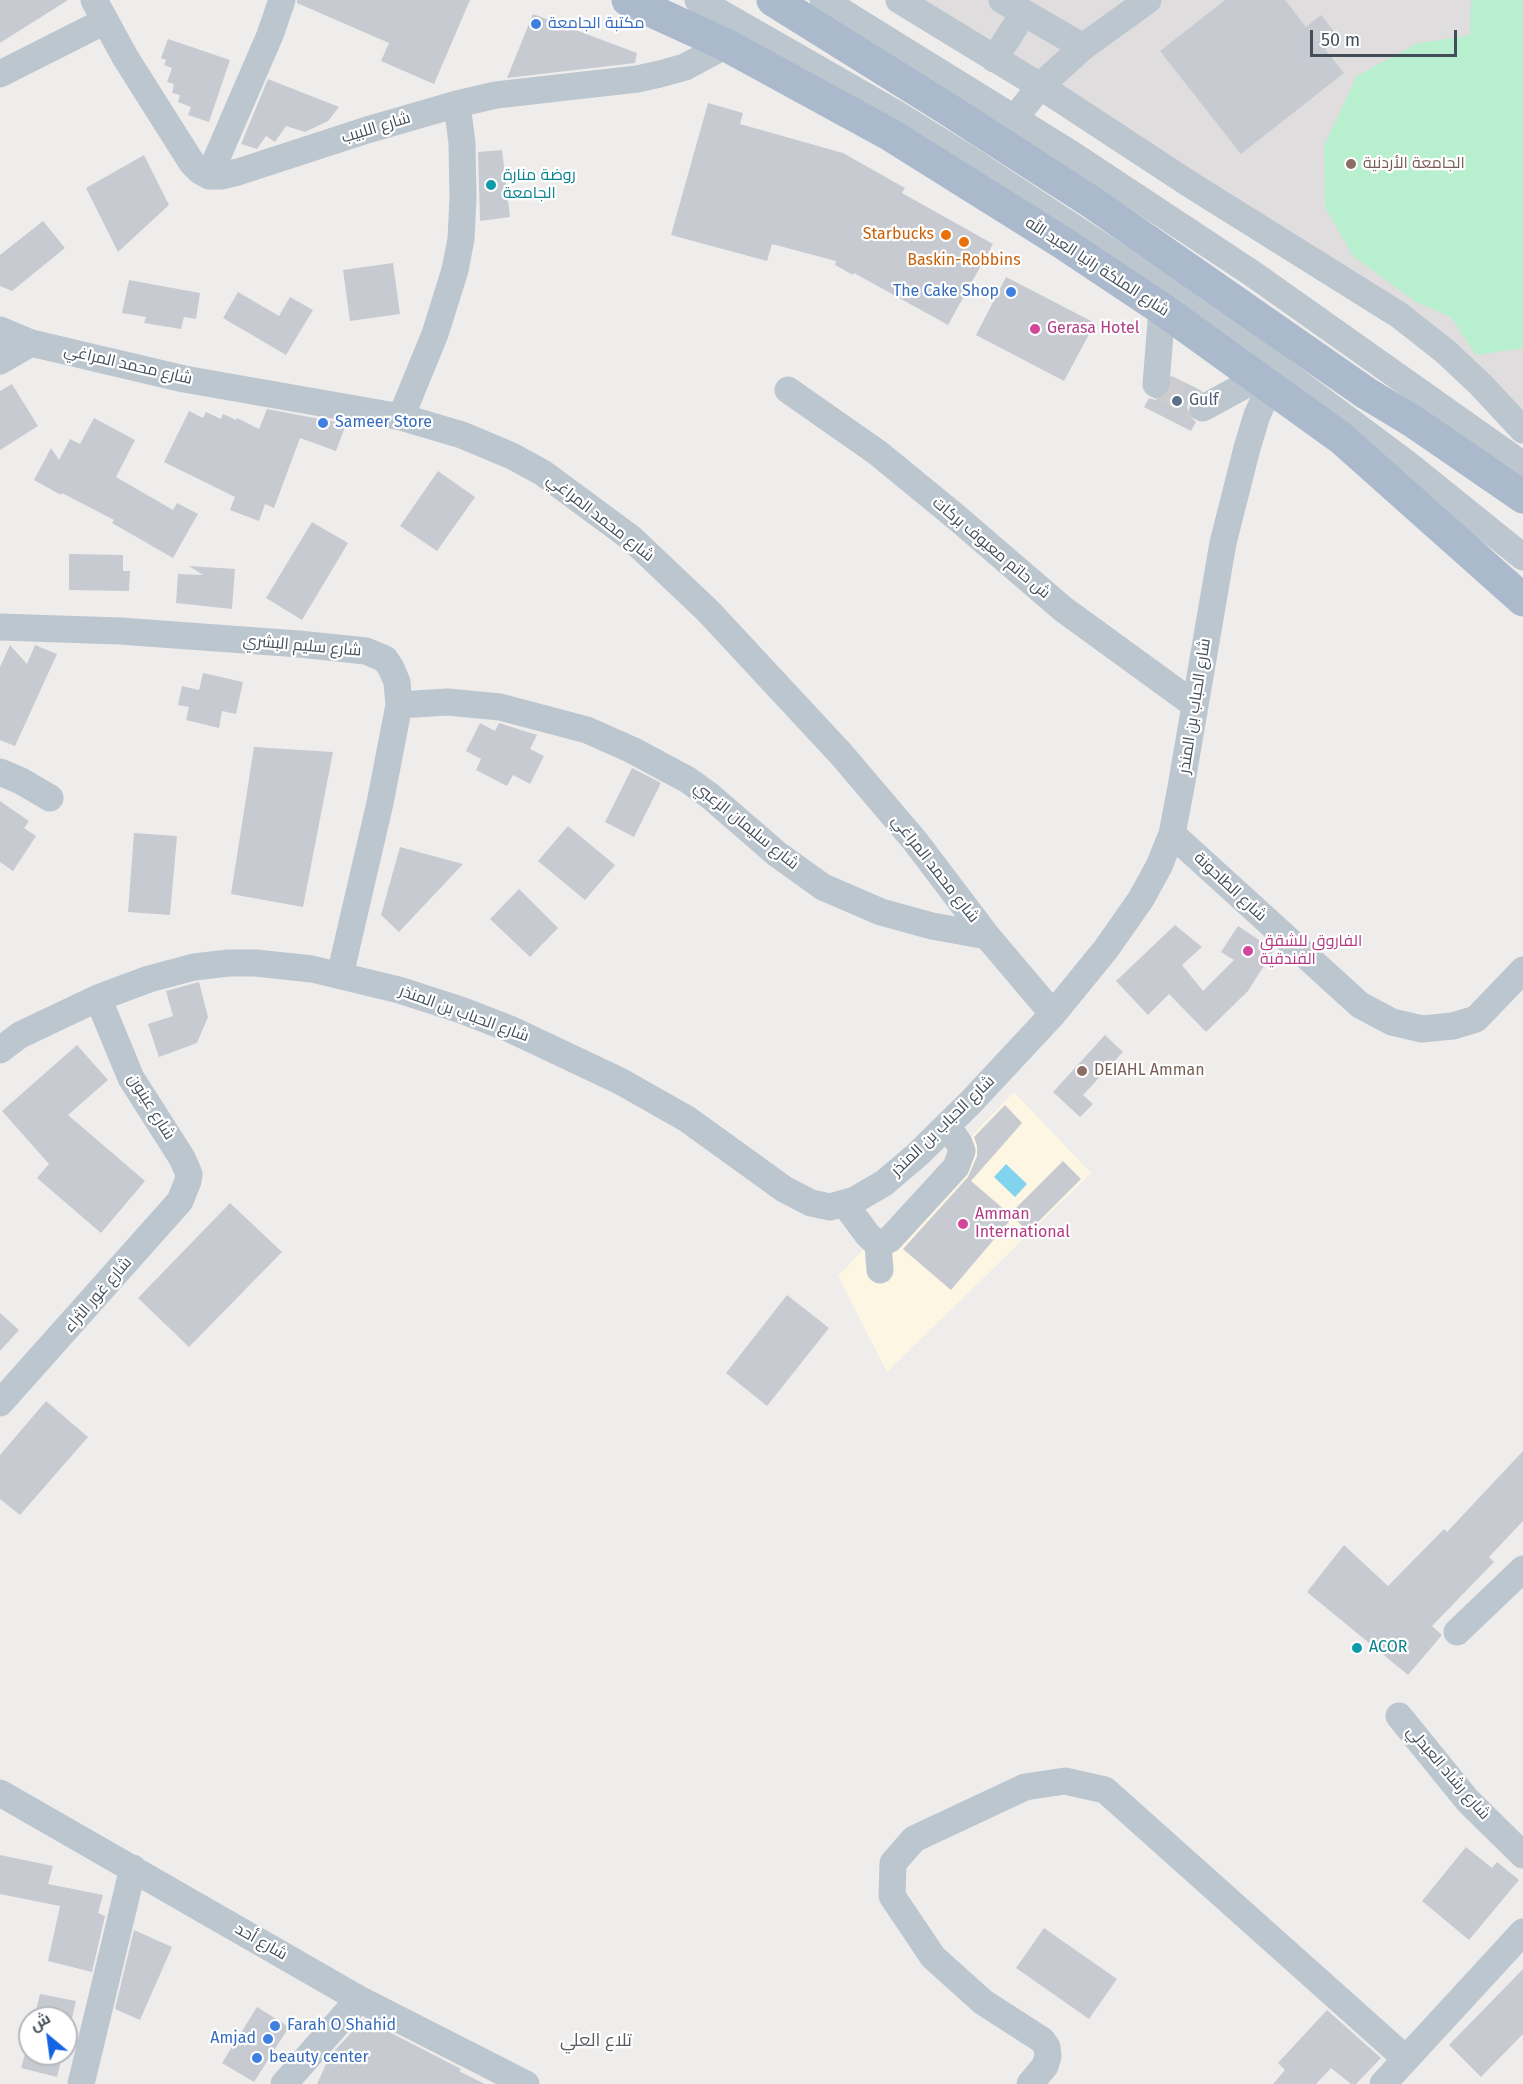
<!DOCTYPE html>
<html>
<head>
<meta charset="utf-8">
<style>
	body { margin:0 }
	#map { position:relative; width:1523px; height:2084px; overflow:hidden; background:#efecec; font-family:"Fira Sans",Cairo,sans-serif }
	canvas { display:block }
	.north { position:absolute; left:18px; top:2006px; width:60px; height:60px; box-sizing:border-box; background:#fff; border:2px solid #b4b8bd; border-radius:50%; rotate:331deg; font-size:16px; font-weight:700; line-height:24px; text-align:center; color:#444e5a }
	.north::after { content:''; display:block; margin:auto; width:21px; height:27px; background:#1363e2; clip-path:polygon(50% 0,100% 100%,50% 72%,0 100%) }
	.scale { position:absolute; left:1310px; top:30px; width:147px; height:27px; box-sizing:border-box; border:3px solid #444e5a; border-top:0; padding-left:8px; font-size:18px; line-height:21px; white-space:nowrap; color:#444e5a; -webkit-text-stroke:4px #fff; paint-order:stroke }
</style>
</head>
<body>
<div id="map">
<canvas width="1523" height="2084"></canvas>
<div class="north">ش</div>
<div class="scale">50 m</div>
</div>
<script>
const g = document.querySelector('canvas').getContext('2d');
g.lineJoin = 'round';
function fillPath(path, color) { g.fillStyle = color; g.fill(path, 'evenodd'); }
const shape = rows => new Path2D(rows.map(r => 'M' + r).join(''));
function stroke(path, color, width, dash) { g.strokeStyle = color; g.lineWidth = width; g.lineCap = dash ? 'butt' : 'round'; g.setLineDash(dash || []); g.stroke(path); }
function write(font, color, halo, rows, align = 'center') {
  g.font = font + ' "Fira Sans",Cairo,sans-serif'; g.lineWidth = 4.5; g.setLineDash([]); g.textBaseline = 'middle'; g.strokeStyle = halo; g.fillStyle = color; for (const [text, x, y, turn = 0] of rows) {
    g.save(); g.translate(x, y); g.rotate((+turn || 0) * Math.PI / 180); g.textAlign = isNaN(turn) ? turn : align; if (halo) g.strokeText(text, 0, 0); g.fillText(text, 0, 0); g.restore();
  }
}
const commercial = shape([
	[1014,1092,1091,1173,887,1372,838,1276]
]);
const education = shape([
	[921,0,1523,0,1523,412]
]);
const green = shape([
	[1471,0,1523,0,1523,348,1476,355,1451,317,1416,302,1353,256,1325,207,1324,146,1357,76,1416,44,1470,35]
]);
const water = shape([
	[1006,1164,1027,1184,1015,1197,994,1177]
]);
const building = shape([
	[0,0,68,0,0,43],
	[297,0,470,0,434,84,381,61,389,43,297,3],
	[1225,0,1285,0,1306,27,1321,15,1339,38,1325,49,1344,73,1241,154,1160,51],
	[533,14,637,53,635,63,507,78],
	[168,39,230,60,209,122,188,115,191,107,178,102,180,95,172,93,174,84,167,82,172,68,164,65,166,60,161,58],
	[268,79,339,107,328,121,305,132,286,126,275,142,266,136,257,149,241,144],
	[708,103,743,113,740,124,843,153,905,188,902,193,993,244,948,325,854,273,853,275,835,265,836,261,772,244,767,261,671,235],
	[502,150,510,217,480,221,478,152],
	[144,155,169,205,118,252,86,188],
	[43,221,65,248,12,291,0,286,0,255],
	[393,263,400,314,350,321,343,270],
	[1006,277,1095,323,1064,381,976,335],
	[129,280,200,293,196,319,184,317,181,329,144,323,146,317,122,313],
	[238,292,279,316,290,297,313,310,286,355,223,318],
	[1172,376,1202,391,1190,399,1187,407,1190,416,1196,422,1191,431,1144,407,1149,398,1155,400,1162,398,1169,393],
	[12,384,38,426,0,450,0,391],
	[267,409,346,424,336,451,300,438,274,508,265,504,259,521,230,510,235,497,164,462,189,411,203,418,206,412,221,419,223,414,236,420,237,418,259,429],
	[94,418,135,440,116,477,173,510,177,503,198,514,173,558,112,523,114,520,62,493,61,495,34,480,51,448,59,460,70,439,80,444],
	[438,471,475,497,437,551,400,526],
	[312,522,348,543,302,620,266,598],
	[69,554,123,555,123,571,130,571,129,591,69,590],
	[189,566,235,569,232,609,176,603,178,574,203,575],
	[10,645,27,664,35,645,57,654,15,746,0,740,0,667],
	[203,673,243,682,236,714,222,711,219,728,186,720,189,707,178,705,182,686,199,690],
	[480,723,495,731,499,723,537,735,530,749,544,756,530,784,513,775,507,786,476,770,481,759,466,751],
	[254,747,333,752,303,907,231,894],
	[632,768,661,783,634,837,605,822],
	[0,801,29,821,24,828,36,836,13,871,0,862],
	[568,826,615,865,585,900,538,861],
	[134,833,177,836,170,915,128,912],
	[400,847,463,864,399,932,381,915],
	[519,889,558,928,530,957,490,919],
	[1175,925,1202,947,1182,965,1203,991,1234,960,1221,952,1238,926,1274,950,1248,991,1206,1032,1169,994,1148,1015,1116,981],
	[199,982,208,1017,197,1043,159,1057,148,1024,173,1016,166,991],
	[1105,1035,1123,1052,1083,1095,1093,1104,1080,1117,1053,1092],
	[77,1045,108,1080,68,1115,145,1181,101,1233,37,1178,49,1164,2,1111],
	[1005,1105,1022,1123,971,1181,1013,1217,951,1290,903,1249,968,1177,977,1156,977,1146,974,1137],
	[1063,1161,1081,1179,1028,1232,1010,1214],
	[230,1203,282,1252,189,1347,138,1298],
	[787,1295,829,1328,767,1406,726,1373],
	[0,1313,19,1330,0,1351],
	[46,1401,88,1437,20,1515,0,1499,0,1455],
	[1523,1451,1523,1521,1489,1557,1494,1562,1432,1626,1442,1635,1408,1675,1307,1592,1344,1545,1388,1586,1444,1529,1447,1532],
	[1466,1847,1492,1868,1497,1862,1519,1880,1469,1940,1422,1901],
	[0,1855,53,1866,48,1884,103,1895,98,1913,105,1916,92,1972,48,1961,60,1906,0,1894],
	[1044,1928,1117,1979,1089,2019,1016,1968],
	[134,1930,172,1947,140,2020,115,2009],
	[1523,1969,1523,2034,1481,2077,1449,2045],
	[40,1994,76,2001,72,2018,34,2018],
	[257,2007,289,2027,254,2082,222,2063],
	[1327,2010,1381,2058,1356,2084,1351,2084,1331,2068,1316,2084,1273,2084,1285,2070,1278,2063],
	[364,2019,461,2069,459,2071,485,2084,317,2084,326,2064,323,2063],
	[25,2054,63,2054,57,2077,21,2068]
]);
const minorTunnel = shape([
	[1156,384,1203,408]
]);
const minor = shape([
	[94,0,125,57,192,163,200,171,209,176,221,176,238,172,367,130,457,104,496,95,637,79,660,74,685,67,726,45],
	[698,0,895,113,969,159,1117,256,1257,352,1405,462,1523,557],
	[823,0,1070,153,1253,274,1523,465],
	[899,0,1040,86,1191,185,1399,315,1446,352,1481,385,1523,430],
	[1002,0,1083,47],
	[994,59,1024,13],
	[0,74,105,21],
	[1015,118,1040,86,1083,47,1148,0],
	[209,176,270,35,282,0],
	[0,330,31,343,184,379,401,417,462,435,512,456,543,473,631,538,708,611,841,754,915,841,987,936,1053,1014],
	[0,361,31,343],
	[1156,384,1162,309],
	[788,390,878,453,956,517,1063,609,1195,705],
	[1203,408,1258,378],
	[401,417,435,334,455,270,461,239,463,198,462,143,457,104],
	[0,627,120,631,299,644,366,651,385,659,391,668,397,682,399,705,380,803,340,975],
	[399,705,448,702,500,707,587,730,632,750,688,780,710,796,777,854,823,887,881,912,932,926,987,936],
	[0,772,21,781,50,798],
	[1172,834,1360,1005,1392,1022,1422,1029,1453,1026,1476,1019,1523,970],
	[0,1050,20,1035,98,998,149,979,194,967,228,963,256,963,312,969,399,990,461,1010,510,1029,620,1081,687,1119,784,1189,811,1203,830,1207,855,1200,884,1183,917,1155,970,1103,1053,1014,1106,949,1141,899,1159,866,1172,834,1181,787,1223,543,1247,448,1257,415,1270,387],
	[844,1203,867,1234,878,1245,890,1239,956,1167,962,1151,959,1143,947,1126],
	[878,1245,880,1270],
	[0,1403,180,1201,188,1181,189,1174,182,1158,131,1078,98,998],
	[1457,1632,1523,1569],
	[1399,1716,1468,1801,1523,1855],
	[0,1793,359,1999,526,2084],
	[81,2084,133,1868],
	[284,2084,359,1999],
	[1030,2084,1045,2066,1048,2056,1047,2047,1042,2040,983,2002,933,1957,892,1896,893,1863,914,1839,1025,1787,1065,1781,1105,1790,1406,2059],
	[1383,2084,1523,1932]
]);
const major = shape([
	[628,0,726,45,889,134,1063,243,1162,309,1341,438,1523,600],
	[773,0,946,108,1093,203,1366,393,1414,422,1523,497]
]);
const markers = [
	[536,24,6,"#3f7fe0"],
	[1351,164,6,"#8d6e63"],
	[491,185,6,"#0f9aa8"],
	[946,235,6,"#e8710a"],
	[964,242,6,"#e8710a"],
	[1011,292,6,"#3f7fe0"],
	[1035,329,6,"#d1479c"],
	[1177,401,6,"#5c6f8a"],
	[323,423,6,"#3f7fe0"],
	[1248,951,6,"#d1479c"],
	[1082,1071,6,"#8d6e63"],
	[963,1224,6,"#d1479c"],
	[1357,1648,6,"#0f9aa8"],
	[275,2026,6,"#3f7fe0"],
	[268,2039,6,"#3f7fe0"],
	[257,2058,6,"#3f7fe0"]
];
const shopNames = [
	["مكتبة الجامعة",548,24],
	["The Cake Shop",999,292,"right"],
	["Sameer Store",335,423],
	["Farah O Shahid",287,2026],
	["Amjad",256,2039,"right"],
	["beauty center",269,2058]
];
const streetNames = [
	["شارع اللبيب",376,128,-17],
	["شارع الملكة رانيا العبد الله",1097,267,33],
	["شارع محمد المراغي",128,365,13],
	["شارع محمد المراغي",600,518,38],
	["ش حاتم معيوف بركات",991,548,40],
	["شارع سليم البشري",302,646,5],
	["شارع الحباب بن المنذر",1195,706,-81],
	["شارع سليمان الزعبي",746,826,39],
	["شارع محمد المراغي",935,869,52],
	["شارع الطاحونة",1230,887,43],
	["شارع الحباب بن المنذر",464,1014,20],
	["شارع عينون",151,1107,58],
	["شارع الحباب بن المنذر",943,1126,-44],
	["شارع غور الثراء",98,1295,-49],
	["شارع رشاد العبدلي",1448,1773,49],
	["شارع أحد",261,1942,30]
];
const educationNames = [
	["الجامعة الأردنية",1363,164],
	["DEIAHL Amman",1094,1071]
];
const cultureNames = [
	["روضة منارة",503,176],
	["الجامعة",503,194],
	["ACOR",1369,1648]
];
const foodNames = [
	["Starbucks",934,235],
	["Baskin-Robbins",964,261,"center"]
];
const hotelNames = [
	["Gerasa Hotel",1047,329],
	["الفاروق للشقق",1260,942],
	["الفندقية",1260,960],
	["Amman",975,1215],
	["International",975,1233]
];
const serviceNames = [
	["Gulf",1189,401]
];
const neighbourhoodNames = [
	["تلاع العلي",596,2041]
];
fillPath(commercial, '#fcf6e2');
fillPath(education, '#e0ddde');
fillPath(green, '#b7efcf');
fillPath(water, '#82d3ee');
fillPath(building, '#c8cad2');
stroke(minorTunnel, '#cdcccf', 27, [27, 14]);
stroke(minor, '#bcc6cf', 27);
stroke(major, '#aabacc', 33);
for (const [x, y, r, color] of markers) { const dot = new Path2D(); dot.arc(x, y, r, 0, 2 * Math.PI); g.fillStyle = color; g.fill(dot); stroke(dot, '#fff', 2); }
write('16px', '#366cbe', '#fff', shopNames, 'left');
write('16px', '#444e5a', '#fff', streetNames);
write('16px', '#785e54', '#fff', educationNames, 'left');
write('16px', '#0d838f', '#fff', cultureNames, 'left');
write('16px', '#c56008', '#fff', foodNames, 'right');
write('16px', '#b23c85', '#fff', hotelNames, 'left');
write('16px', '#4e5e75', '#fff', serviceNames, 'left');
write('18px', '#585c61', '#fff', neighbourhoodNames);
</script>
</body>
</html>
